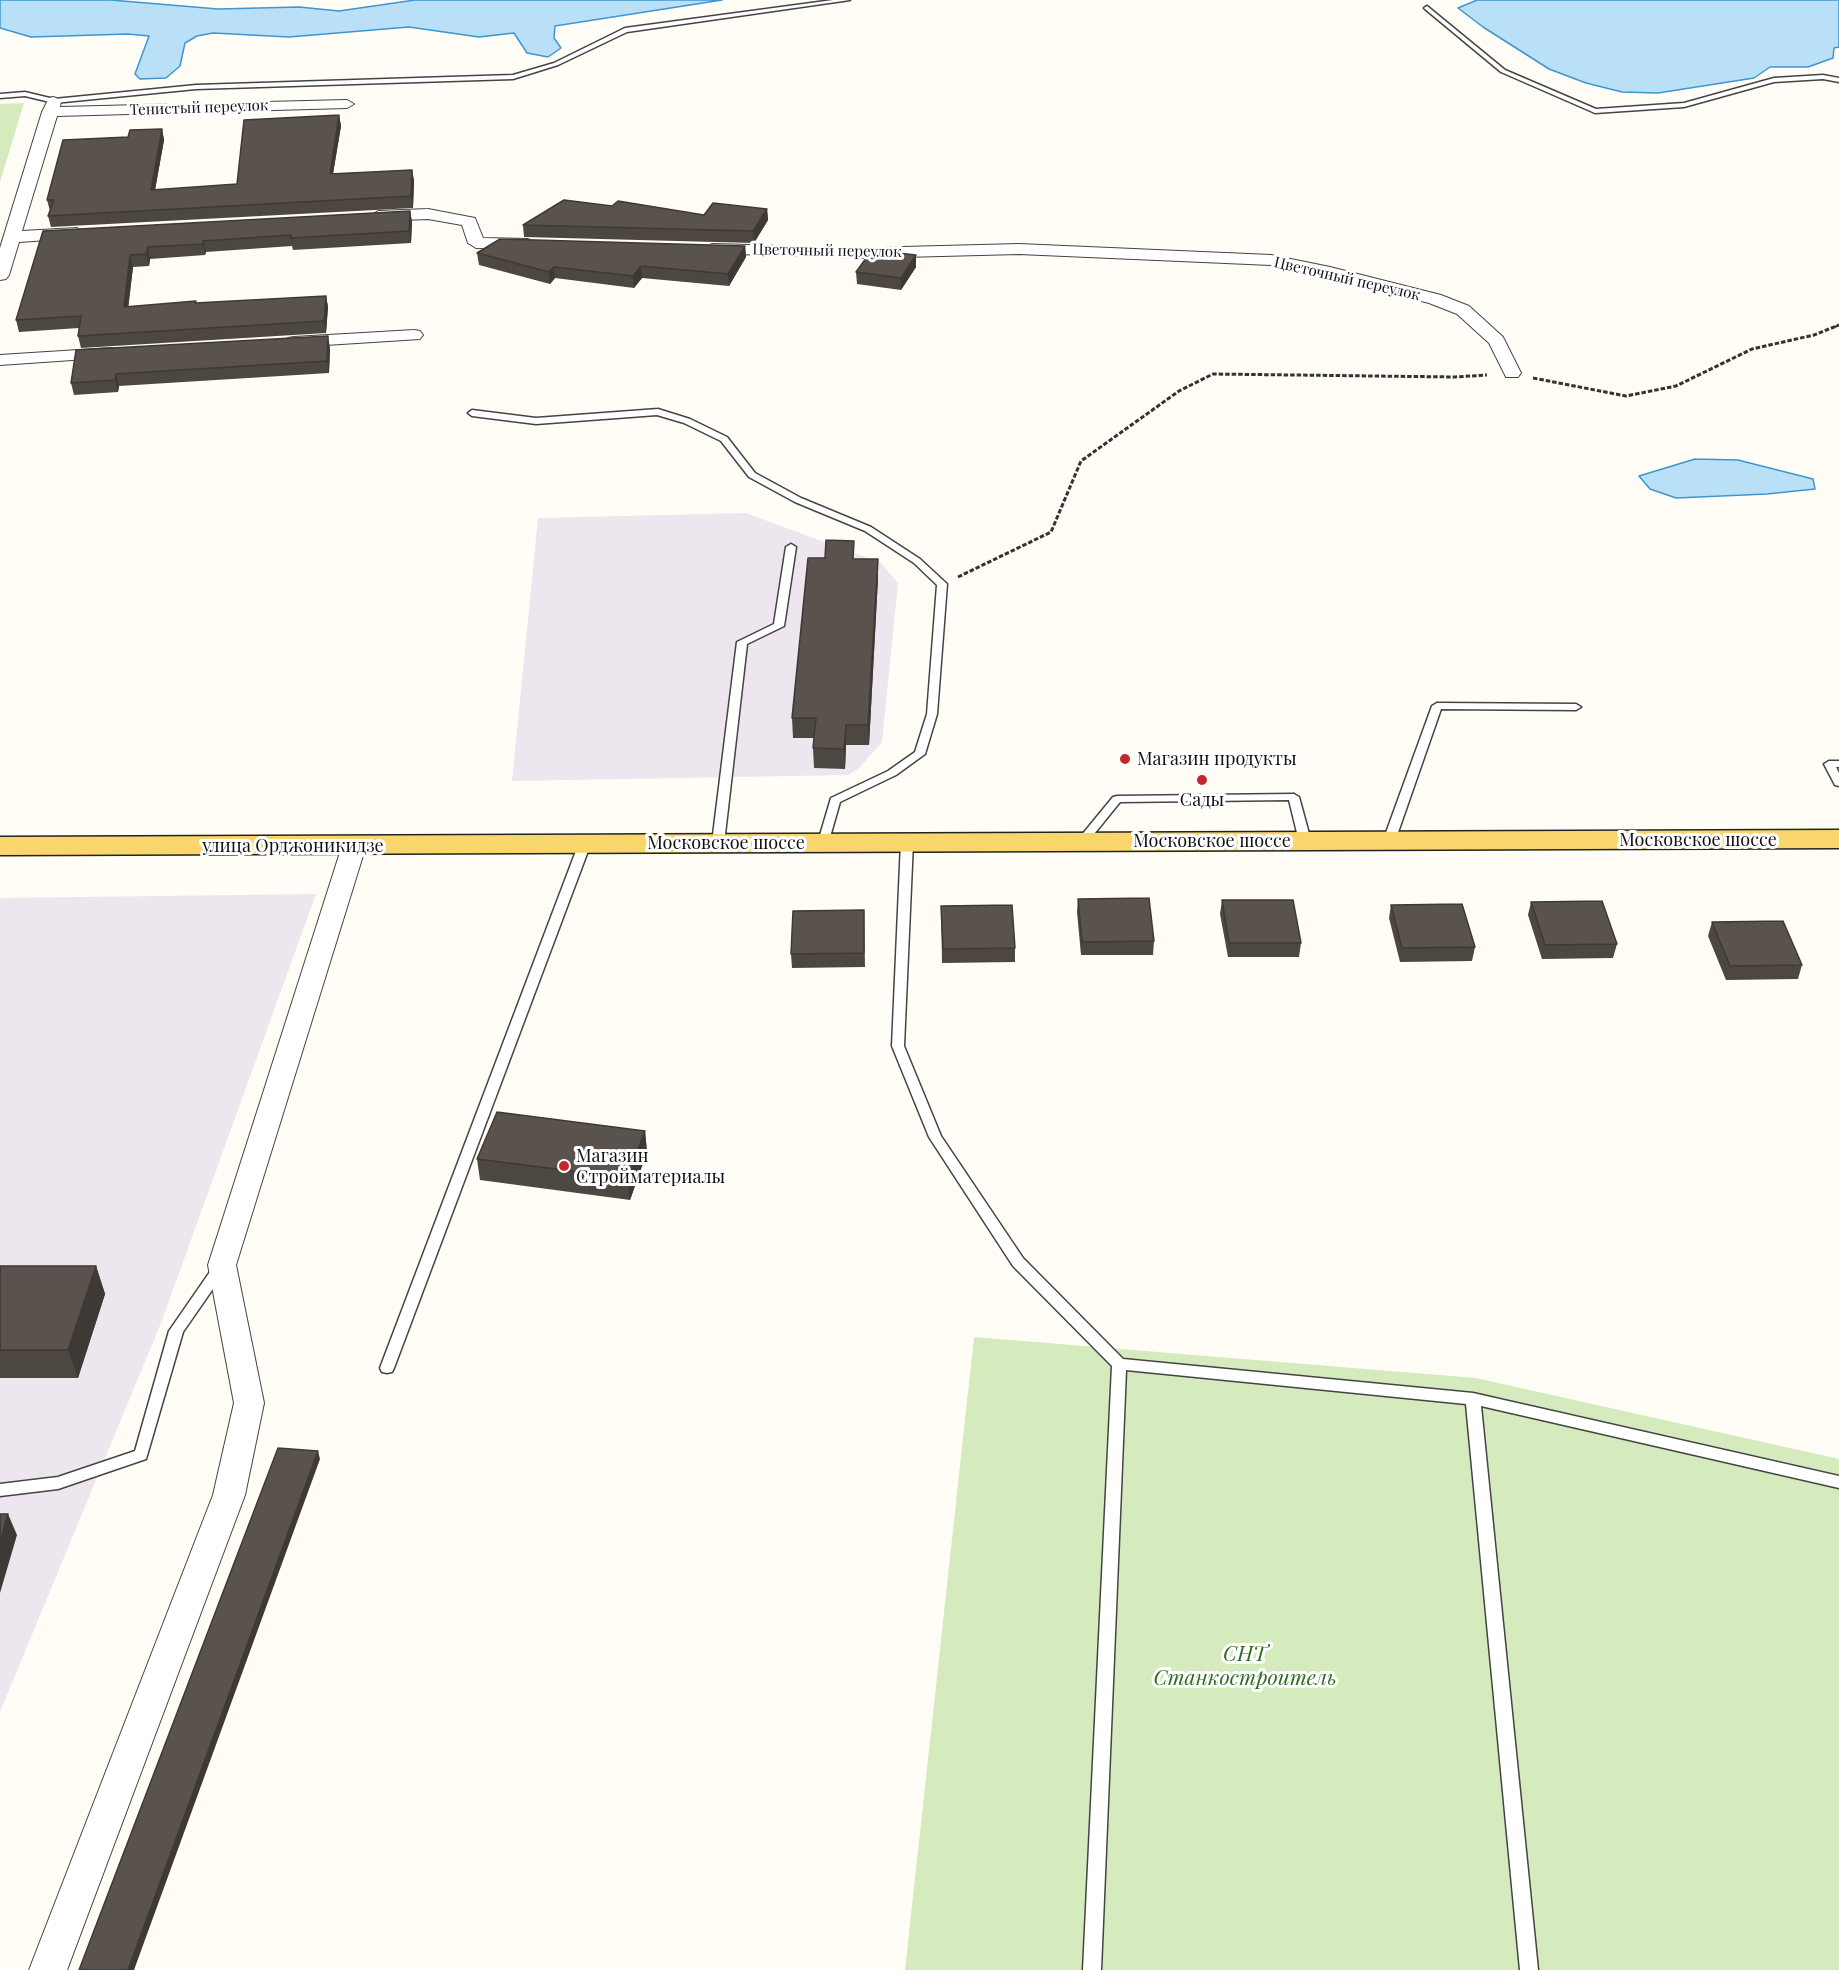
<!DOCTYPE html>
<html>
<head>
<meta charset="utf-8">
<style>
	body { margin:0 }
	canvas { display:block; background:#fffdf5 }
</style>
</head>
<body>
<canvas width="1839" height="1970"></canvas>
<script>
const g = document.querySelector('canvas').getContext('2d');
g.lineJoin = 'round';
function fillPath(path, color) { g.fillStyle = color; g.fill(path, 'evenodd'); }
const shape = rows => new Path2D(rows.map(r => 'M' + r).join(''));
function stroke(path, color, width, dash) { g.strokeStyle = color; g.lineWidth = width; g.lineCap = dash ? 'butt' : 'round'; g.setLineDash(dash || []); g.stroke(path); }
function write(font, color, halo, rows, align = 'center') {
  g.font = font + ' "Playfair Display",serif'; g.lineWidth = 6; g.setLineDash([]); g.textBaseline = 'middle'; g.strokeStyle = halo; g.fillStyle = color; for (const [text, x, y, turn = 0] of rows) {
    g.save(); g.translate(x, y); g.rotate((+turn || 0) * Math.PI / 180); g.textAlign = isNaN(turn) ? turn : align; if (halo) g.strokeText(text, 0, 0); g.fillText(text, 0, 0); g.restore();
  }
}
const industrial = shape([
	[746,513,881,563,898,583,882,742,858,769,848,775,512,781,538,518],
	[316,894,161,1323,0,1712,0,898]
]);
const green = shape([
	[24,103,0,182,0,104],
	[974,1337,1476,1378,1839,1459,1839,1970,905,1970]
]);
const water = shape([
	[0,0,111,0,218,9,299,7,339,11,415,0,722,0,555,26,554,38,561,48,548,57,527,53,514,33,479,37,409,27,289,37,213,33,197,36,185,43,180,66,166,78,140,79,135,74,149,36,128,34,31,37,0,28,0,0],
	[1477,0,1839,0,1839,47,1834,48,1833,58,1808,67,1770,67,1754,78,1658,93,1622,92,1586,83,1549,69,1483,27,1458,8,1477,0],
	[1695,459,1738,460,1813,479,1815,489,1767,494,1676,498,1650,489,1639,476,1695,459]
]);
const pathFar1 = shape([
	[1835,327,1839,325]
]);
const path = shape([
	[1533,378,1626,396,1676,386,1752,349,1814,335,1839,325],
	[958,577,1051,532,1081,461,1179,391,1213,374,1455,377,1487,375]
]);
const lane = shape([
	[833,0,850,0,627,32,558,65,513,79,196,89,54,103,25,96,0,98,0,94,25,92,54,99,196,85,513,75,554,63,625,28,833,0],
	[1427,6,1505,70,1596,109,1684,103,1774,78,1823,75,1839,78,1839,82,1823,79,1774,82,1684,107,1595,113,1501,72,1425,9,1424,8,1427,6],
	[658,409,690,419,727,437,755,473,801,498,871,527,920,559,947,584,937,714,925,754,896,775,840,802,828,844,820,844,818,842,831,798,888,771,915,752,927,714,937,585,914,563,865,531,795,502,749,477,721,441,684,423,657,415,536,424,472,416,468,413,472,410,536,418,658,409],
	[791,544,796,547,784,626,747,644,724,843,718,846,712,843,737,642,774,624,786,547,791,544],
	[1437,703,1576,704,1581,707,1576,710,1441,709,1395,841,1393,843,1385,843,1383,841,1432,706,1437,703],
	[1829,761,1839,761,1839,767,1836,767,1839,773,1839,786,1835,785,1824,764,1829,761],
	[1294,794,1299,797,1311,841,1309,843,1301,843,1299,841,1289,800,1120,802,1086,844,1078,844,1076,842,1113,797,1117,796,1294,794],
	[907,839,913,842,904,1046,941,1136,1023,1258,1123,1359,1473,1393,1839,1476,1839,1488,1481,1406,1538,1970,1520,1970,1466,1404,1126,1370,1101,1970,1083,1970,1112,1366,1013,1266,929,1137,892,1046,901,842,907,839],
	[585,840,591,843,394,1368,392,1372,387,1373,382,1372,380,1368,579,843,585,840],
	[219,1265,224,1266,226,1270,183,1332,146,1459,58,1489,0,1496,0,1484,58,1477,135,1451,169,1331,214,1266,219,1265]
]);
const street = shape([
	[54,97,61,101,60,107,347,100,354,104,347,108,57,116,22,231,77,228,85,233,77,238,19,242,9,275,6,279,0,280,0,248,42,112,49,98,54,97],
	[428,209,475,218,483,238,528,239,536,244,528,249,476,248,468,243,462,225,428,219,378,221,370,216,378,211,428,209],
	[712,244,864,248,1019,244,1271,255,1330,267,1441,295,1469,306,1503,337,1521,373,1518,377,1506,377,1489,343,1457,314,1429,303,1329,277,1271,265,1019,254,864,258,706,253,704,249,712,244],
	[414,330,420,331,423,335,420,339,294,347,288,346,285,342,288,338,294,337,414,330],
	[110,348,116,349,119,353,116,357,0,365,0,355,110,348],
	[354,839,362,841,366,846,236,1265,264,1403,245,1495,67,1970,29,1970,213,1495,234,1403,208,1265,342,846,346,841,354,839]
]);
const primary = shape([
	[1839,830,1839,848,0,855,0,837,1839,830]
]);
const wall = shape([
	[339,115,341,126,333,174,412,170,414,181,413,208,51,227,48,216,50,211,47,200,128,137,162,129,164,140,155,190,237,184],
	[612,206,704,215,767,209,768,220,754,243,524,237,523,225],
	[410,211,412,222,411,243,293,250,292,246,206,252,205,255,150,259,149,266,133,267,128,307,326,296,328,307,326,333,81,348,78,336,79,328,19,332,16,320,43,231],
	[745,246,746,257,729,286,642,278,634,288,555,278,550,284,479,265,477,253],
	[916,267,901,290,857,284,856,272],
	[330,348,329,373,119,386,118,392,74,395,71,383,76,350],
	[855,559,878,578,869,745,846,745,845,769,814,768,813,748,814,738,793,738,792,718],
	[1078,899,1154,941,1153,955,1081,955,1077,912],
	[1222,900,1301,943,1299,957,1228,957,1220,914],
	[1531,902,1617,944,1613,958,1542,959,1528,915],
	[1391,905,1475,947,1472,961,1400,962,1389,918],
	[941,906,1015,948,1015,962,942,963],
	[864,910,865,967,792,968,791,954],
	[1712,922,1802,965,1798,979,1726,980,1708,936],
	[645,1131,647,1152,630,1200,480,1180,477,1159],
	[0,1266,96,1266,105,1294,78,1378,0,1378]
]);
const shadedWall = shape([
	[339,115,341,126,331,185,330,174],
	[162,129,164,140,153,201,151,190],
	[412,170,414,181,413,208,411,196],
	[767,209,768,220,754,243,753,231],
	[410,211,412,222,411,243,409,231],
	[203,241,206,252,205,255,203,244],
	[745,246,746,257,729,286,728,274],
	[148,247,150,259,149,266,146,254],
	[130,255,133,267,127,319,124,307],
	[916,255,916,267,901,290,901,278],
	[641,266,642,278,634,288,633,276],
	[554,267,555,278,550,284,549,272],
	[326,296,328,307,326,333,324,321],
	[328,336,330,348,329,373,327,361],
	[116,374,119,386,118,392,115,380],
	[878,559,878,578,869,745,868,725],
	[846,725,846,745,845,769,844,749],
	[645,1131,647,1152,630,1200,627,1178],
	[96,1266,105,1294,78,1378,68,1350],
	[318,1451,320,1459,134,1970,128,1970],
	[8,1514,17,1535,0,1593,0,1542]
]);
const building = shape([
	[339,115,330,174,412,170,411,196,48,216,54,200,47,200,63,140,128,137,130,130,162,129,151,190,237,184,244,120,339,115],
	[564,200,612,206,618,201,704,215,713,203,767,209,753,231,523,225,564,200],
	[410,211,409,231,291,238,291,235,203,241,203,244,148,247,146,254,130,255,124,307,196,301,195,303,326,296,324,321,78,336,81,316,16,320,43,231,410,211],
	[500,239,745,246,728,274,641,266,633,276,554,267,549,272,477,253,500,239],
	[872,250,916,255,901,278,856,272,872,250],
	[328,336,327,361,116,374,115,380,71,383,76,350,328,336],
	[826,540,854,541,853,559,878,559,868,725,846,725,844,749,813,748,816,718,792,718,808,558,825,558,826,540],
	[1149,898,1154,941,1082,942,1078,899,1149,898],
	[1222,900,1293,900,1301,943,1229,943,1222,900],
	[1602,901,1617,944,1545,945,1531,902,1602,901],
	[1462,904,1475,947,1402,948,1391,905,1462,904],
	[1012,905,1015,948,943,949,941,906,1012,905],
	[864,910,864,953,791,954,793,911,864,910],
	[1783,921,1802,965,1730,966,1712,922,1783,921],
	[497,1112,645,1131,627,1178,477,1159,497,1112],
	[0,1266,96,1266,68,1350,0,1350,0,1266],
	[278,1448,318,1451,128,1970,79,1970,278,1448],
	[0,1514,8,1514,0,1542,0,1514]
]);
const markers = [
	[1125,759,6,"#c4262e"],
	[1202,780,6,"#c4262e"],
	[564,1166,6,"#c4262e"]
];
const farStreetnames = [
	["Тенистый переулок",199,108,-2],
	["Цветочный переулок",827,251,1],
	["Цветочный переулок",1347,279,13]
];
const poiNames = [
	["Магазин продукты",1137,759],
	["Сады",1202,800,"center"],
	["Магазин",576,1156],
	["Стройматериалы",576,1177]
];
const streetNames = [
	["Московское шоссе",1698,840],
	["Московское шоссе",1212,841],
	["Московское шоссе",726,843],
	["улица Орджоникидзе",293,846]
];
const nearParknames = [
	["СНТ",1245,1654],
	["Станкостроитель",1245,1678]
];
fillPath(industrial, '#eee6ef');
fillPath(green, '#d5ebbd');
fillPath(water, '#b9e0f7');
stroke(water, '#3f96cf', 1.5);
stroke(lane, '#444', 3);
stroke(street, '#444', 2);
stroke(primary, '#222', 3);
stroke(pathFar1, '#333', 2, [4, 1.5]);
stroke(path, '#333', 3, [4.5, 2]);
fillPath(lane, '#fff');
fillPath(street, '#fff');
fillPath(primary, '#f9d66b');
fillPath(wall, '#4d4742');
fillPath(shadedWall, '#3f3936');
fillPath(building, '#5a524d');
stroke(building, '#3f3936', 1.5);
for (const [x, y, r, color] of markers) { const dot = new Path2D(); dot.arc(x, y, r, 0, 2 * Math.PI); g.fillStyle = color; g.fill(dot); stroke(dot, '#fff', 2); }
write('15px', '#111', '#fff', farStreetnames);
write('18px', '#111', '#fff', poiNames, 'left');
write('18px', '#111', '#fff', streetNames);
write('italic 21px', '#2f6b1f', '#fff', nearParknames);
</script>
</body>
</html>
